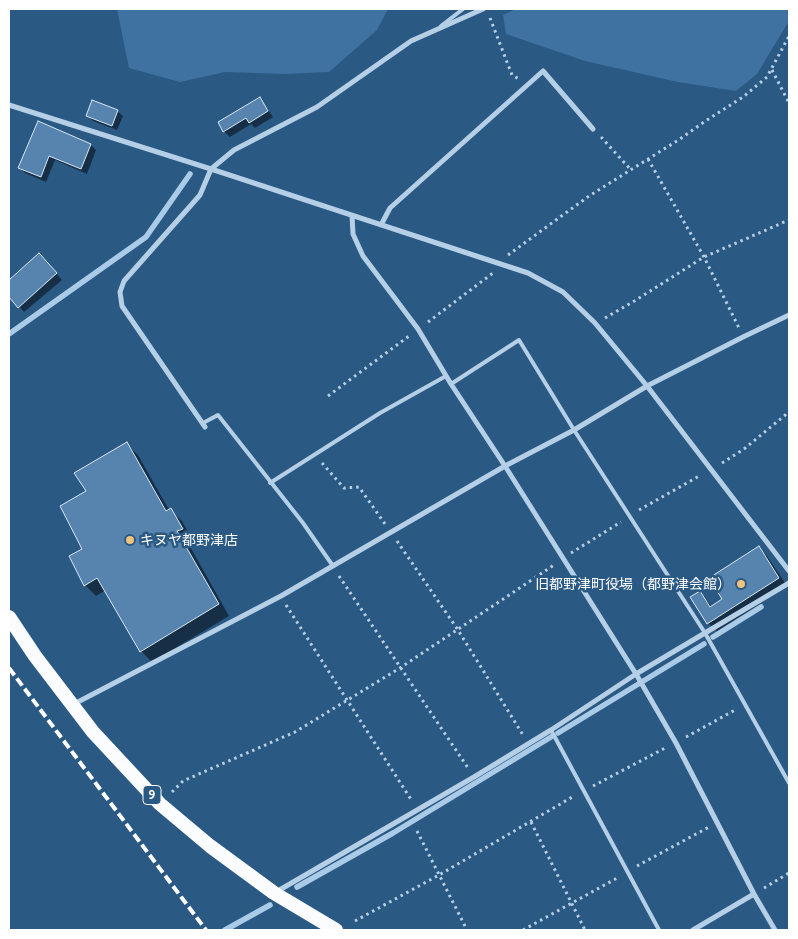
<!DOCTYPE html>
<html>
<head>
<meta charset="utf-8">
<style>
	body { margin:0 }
	#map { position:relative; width:798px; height:939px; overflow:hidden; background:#2a5984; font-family:Ubuntu,sans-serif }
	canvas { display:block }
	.frame { position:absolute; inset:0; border:10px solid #fff; pointer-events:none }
</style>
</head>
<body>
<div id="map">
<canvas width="798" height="939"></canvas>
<div class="frame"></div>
</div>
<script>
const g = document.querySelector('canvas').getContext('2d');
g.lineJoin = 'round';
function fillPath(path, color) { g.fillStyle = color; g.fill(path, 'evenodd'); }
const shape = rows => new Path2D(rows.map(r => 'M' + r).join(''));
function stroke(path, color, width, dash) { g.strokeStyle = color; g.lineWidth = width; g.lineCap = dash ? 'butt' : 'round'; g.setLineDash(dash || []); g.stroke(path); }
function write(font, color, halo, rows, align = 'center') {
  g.font = font + ' Ubuntu,"Noto Sans JP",sans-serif'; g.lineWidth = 5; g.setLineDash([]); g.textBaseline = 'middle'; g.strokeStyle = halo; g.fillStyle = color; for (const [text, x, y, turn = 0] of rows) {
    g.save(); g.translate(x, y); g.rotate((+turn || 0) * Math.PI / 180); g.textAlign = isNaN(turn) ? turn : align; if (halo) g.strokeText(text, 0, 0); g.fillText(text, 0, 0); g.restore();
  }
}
const green = shape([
	[117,9,388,9,377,30,329,72,285,74,225,72,180,82,129,68],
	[516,9,789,9,789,21,757,74,736,91,678,82,585,61,506,34,503,15]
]);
const shadow = shape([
	[260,99,273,117,255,128,251,124,230,137,224,131],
	[117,111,123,116,117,130,93,121,87,115],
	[38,123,91,145,96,150,87,174,55,160,46,182,25,173,20,168],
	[39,255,62,280,24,312,9,295,9,282],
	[127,444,138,455,169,510,170,510,182,521,193,541,188,543,229,616,152,662,141,651,106,590,96,596,85,585,84,550,88,492],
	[759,547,767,556,787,586,717,631,708,623,700,592,712,607,724,599]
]);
const stream = shape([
	[9,334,146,237,190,174],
	[713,637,761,607],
	[558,733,704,644],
	[297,887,393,833,551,737],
	[225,930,270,905]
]);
const building = shape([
	[260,97,268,111,249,123,246,118,223,132,218,122,260,97],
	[92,100,118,110,112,126,86,116,92,100],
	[38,121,91,144,81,169,49,156,41,177,18,168,38,121],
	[39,253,57,273,18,308,9,297,9,280,39,253],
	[127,442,166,511,171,508,183,529,177,531,219,604,140,652,97,578,84,586,69,556,82,549,60,506,86,491,74,473,127,442],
	[759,546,779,578,707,624,690,597,700,591,710,607,722,599,709,578,759,546]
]);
const path = shape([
	[490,18,512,75,519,79],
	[772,70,789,103],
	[601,137,631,170],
	[648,159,704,257,739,328],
	[508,255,589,196,680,139,704,122,743,97,767,77,789,36],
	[605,318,636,300,704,257,789,220],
	[428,322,493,273],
	[328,396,409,336],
	[322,463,344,488,359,487,385,524],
	[722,463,744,449,789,412],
	[639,510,701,475],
	[397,541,458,630,523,735],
	[571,553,621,522],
	[339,576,468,768],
	[286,605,412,801],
	[686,737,735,710],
	[593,786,667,747],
	[172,792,183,781,295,732,400,668,554,565],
	[531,822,585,930],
	[417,831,467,930],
	[637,866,709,827],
	[764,888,789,873],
	[355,921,439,875,574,796],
	[523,930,619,877]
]);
const service = shape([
	[441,26,463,9],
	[451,384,519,340,574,430,705,633,789,783],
	[203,423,218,415,303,523,333,566],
	[270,483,380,413,446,376],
	[551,730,659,930]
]);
const minor = shape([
	[9,105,211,169,528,273,563,292,595,323,647,386,789,571],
	[352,215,353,234,363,256,418,329,451,384,505,466,636,674,676,743,754,894,775,930],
	[381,225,390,208,543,71,593,129],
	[205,427,122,306,120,292,124,281,200,195,211,169,234,150,317,107,411,41,483,9],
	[74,704,281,596,505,466,574,430,647,386,743,337,789,315],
	[276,892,474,777,551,730,636,674,789,583],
	[693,930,754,894]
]);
const trunk = shape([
	[9,617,35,656,93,732,160,804,210,846,274,893,336,930]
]);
const rail = shape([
	[9,668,206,930]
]);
const markers = [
	[130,540,5,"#edc47d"],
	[741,584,5,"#edc47d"]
];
const shields = [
	[152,795,18]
];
const shieldNames = [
	["9",152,795]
];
const poiNames = [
	["キヌヤ都野津店",140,540],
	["旧都野津町役場（都野津会館）",731,584,"right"]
];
fillPath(green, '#3f72a0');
fillPath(shadow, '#0007');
stroke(stream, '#aacbe7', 5.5);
fillPath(building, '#5684ae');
stroke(building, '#d8e8f6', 1);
stroke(path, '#b5cfe7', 3, [2.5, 4]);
stroke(service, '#b5cfe7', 4);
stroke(minor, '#b5cfe7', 5);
stroke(trunk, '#fafcfe', 14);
stroke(rail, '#fff', 4, [9, 4]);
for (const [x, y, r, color] of markers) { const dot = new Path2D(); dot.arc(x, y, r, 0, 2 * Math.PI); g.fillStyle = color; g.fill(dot); stroke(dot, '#2a5984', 2); }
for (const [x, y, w] of shields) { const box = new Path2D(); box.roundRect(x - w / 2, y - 9.5, w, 19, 4); g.fillStyle = '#2a5984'; g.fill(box); stroke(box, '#fff', 1); }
write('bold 12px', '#fff', null, shieldNames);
write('14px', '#fff', '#2a5984', poiNames, 'left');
</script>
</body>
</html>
